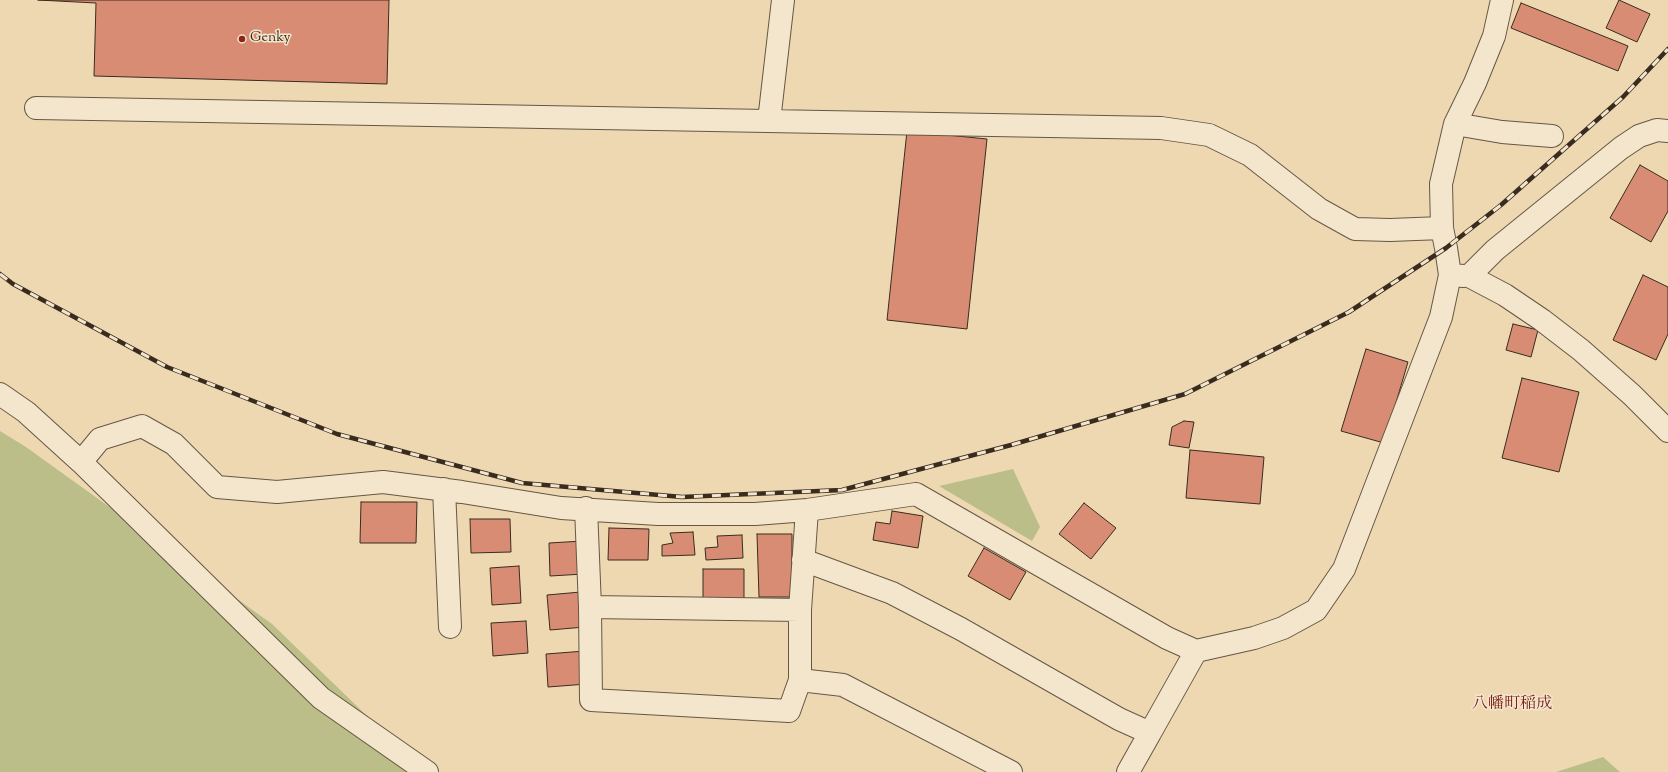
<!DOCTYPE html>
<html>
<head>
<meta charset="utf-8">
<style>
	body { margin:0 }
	canvas { display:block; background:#eed8b2 }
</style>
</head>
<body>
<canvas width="1668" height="772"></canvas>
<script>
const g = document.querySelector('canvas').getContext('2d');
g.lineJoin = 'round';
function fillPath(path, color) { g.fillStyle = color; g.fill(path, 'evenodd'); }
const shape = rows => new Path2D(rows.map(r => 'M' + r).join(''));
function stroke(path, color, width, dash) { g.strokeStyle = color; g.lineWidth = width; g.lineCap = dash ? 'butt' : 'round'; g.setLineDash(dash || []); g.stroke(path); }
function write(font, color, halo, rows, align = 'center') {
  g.font = font + ' "Sorts Mill Goudy","Noto Serif JP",serif'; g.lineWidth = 3; g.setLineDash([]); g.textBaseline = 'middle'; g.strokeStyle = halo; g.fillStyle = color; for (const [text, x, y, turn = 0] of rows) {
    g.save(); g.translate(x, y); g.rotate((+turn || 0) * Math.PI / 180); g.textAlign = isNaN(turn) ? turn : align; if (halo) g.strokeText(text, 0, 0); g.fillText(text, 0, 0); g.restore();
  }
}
const green = shape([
	[0,431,26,447,272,624,425,772,0,772],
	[1013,469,1040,527,1032,541,939,486],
	[1603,757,1620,772,1556,772]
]);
const building = shape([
	[38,0,389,0,387,84,94,76,96,3,38,0],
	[1619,0,1650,14,1637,42,1606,28,1619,0],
	[1521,3,1628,46,1618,71,1511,28,1521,3],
	[907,131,987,139,967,329,887,320,907,131],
	[1640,165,1668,181,1668,211,1651,242,1610,218,1640,165],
	[1643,275,1668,287,1668,334,1656,360,1613,340,1643,275],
	[1513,324,1538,330,1531,357,1506,350,1513,324],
	[1366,349,1408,362,1384,443,1341,431,1366,349],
	[1522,378,1579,392,1559,472,1502,458,1522,378],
	[1184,421,1194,422,1189,448,1169,445,1172,427,1184,421],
	[1190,450,1264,457,1260,504,1186,498,1190,450],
	[361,502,417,502,416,543,360,543,361,502],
	[1084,503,1116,528,1091,559,1059,534,1084,503],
	[892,511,923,516,918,548,873,540,876,522,890,524,892,511],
	[470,519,510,519,511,552,471,553,470,519],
	[609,528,649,529,648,560,608,560,609,528],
	[693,532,695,555,662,556,662,545,673,543,670,533,693,532],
	[757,534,792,534,792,597,759,597,757,534],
	[742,535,743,558,706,560,705,548,718,547,717,536,742,535],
	[583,541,584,574,550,576,549,543,583,541],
	[984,548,1026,572,1010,600,968,576,984,548],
	[519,566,521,603,492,605,490,568,519,566],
	[703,569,744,569,744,600,703,600,703,569],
	[581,592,585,627,550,630,547,595,581,592],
	[526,621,528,653,493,656,491,623,526,621],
	[585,651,587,684,548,687,546,654,585,651]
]);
const minor = shape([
	[36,108,1161,128,1209,135,1250,155,1319,209,1355,229,1390,230,1442,228],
	[769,121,783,0],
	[1455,124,1502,132,1552,136],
	[1668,131,1657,130,1639,136,1621,148,1495,250,1469,276,1505,295,1542,320,1581,350,1632,395,1668,431],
	[1464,276,1450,275,1446,248,1442,228,1441,184,1455,124,1475,83,1494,36,1502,0],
	[0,394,26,412,81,462,321,698,427,772],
	[81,462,100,439,142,426,174,444,217,487,277,492,383,482,462,492,561,508,658,514,755,514,807,510,916,494,1167,638,1196,651],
	[444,489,450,627],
	[586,508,590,607,591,700,789,711,800,680,843,685,1011,772],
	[803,560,892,593,961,629,1119,719,1150,733,1196,651,1254,638,1283,628,1316,610,1344,569,1441,317,1450,275],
	[590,607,800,610],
	[800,680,800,610,807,510],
	[1128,772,1150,733]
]);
const rail = shape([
	[0,274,13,284,167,367,337,434,522,483,682,497,842,490,1011,445,1185,394,1349,312,1446,248,1501,205,1623,97,1668,49]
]);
const markers = [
	[242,39,4,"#8f2418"]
];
const poiNames = [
	["Genky",250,39]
];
const quarterNames = [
	["八幡町稲成",1512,705]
];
fillPath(green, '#bcbe89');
fillPath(building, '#d98c74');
stroke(building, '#392c1f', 1);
stroke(minor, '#665744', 24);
stroke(minor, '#f4e6cd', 22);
stroke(rail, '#392c1f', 4.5);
stroke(rail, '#f4e6cd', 3, [9]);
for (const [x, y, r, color] of markers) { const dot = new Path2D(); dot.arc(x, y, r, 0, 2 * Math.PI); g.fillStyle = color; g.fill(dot); stroke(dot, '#f4e6cd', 1.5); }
write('14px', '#392c1f', '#f4e6cd', poiNames, 'left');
write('16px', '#7a1f14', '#f4e6cd', quarterNames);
</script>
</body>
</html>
